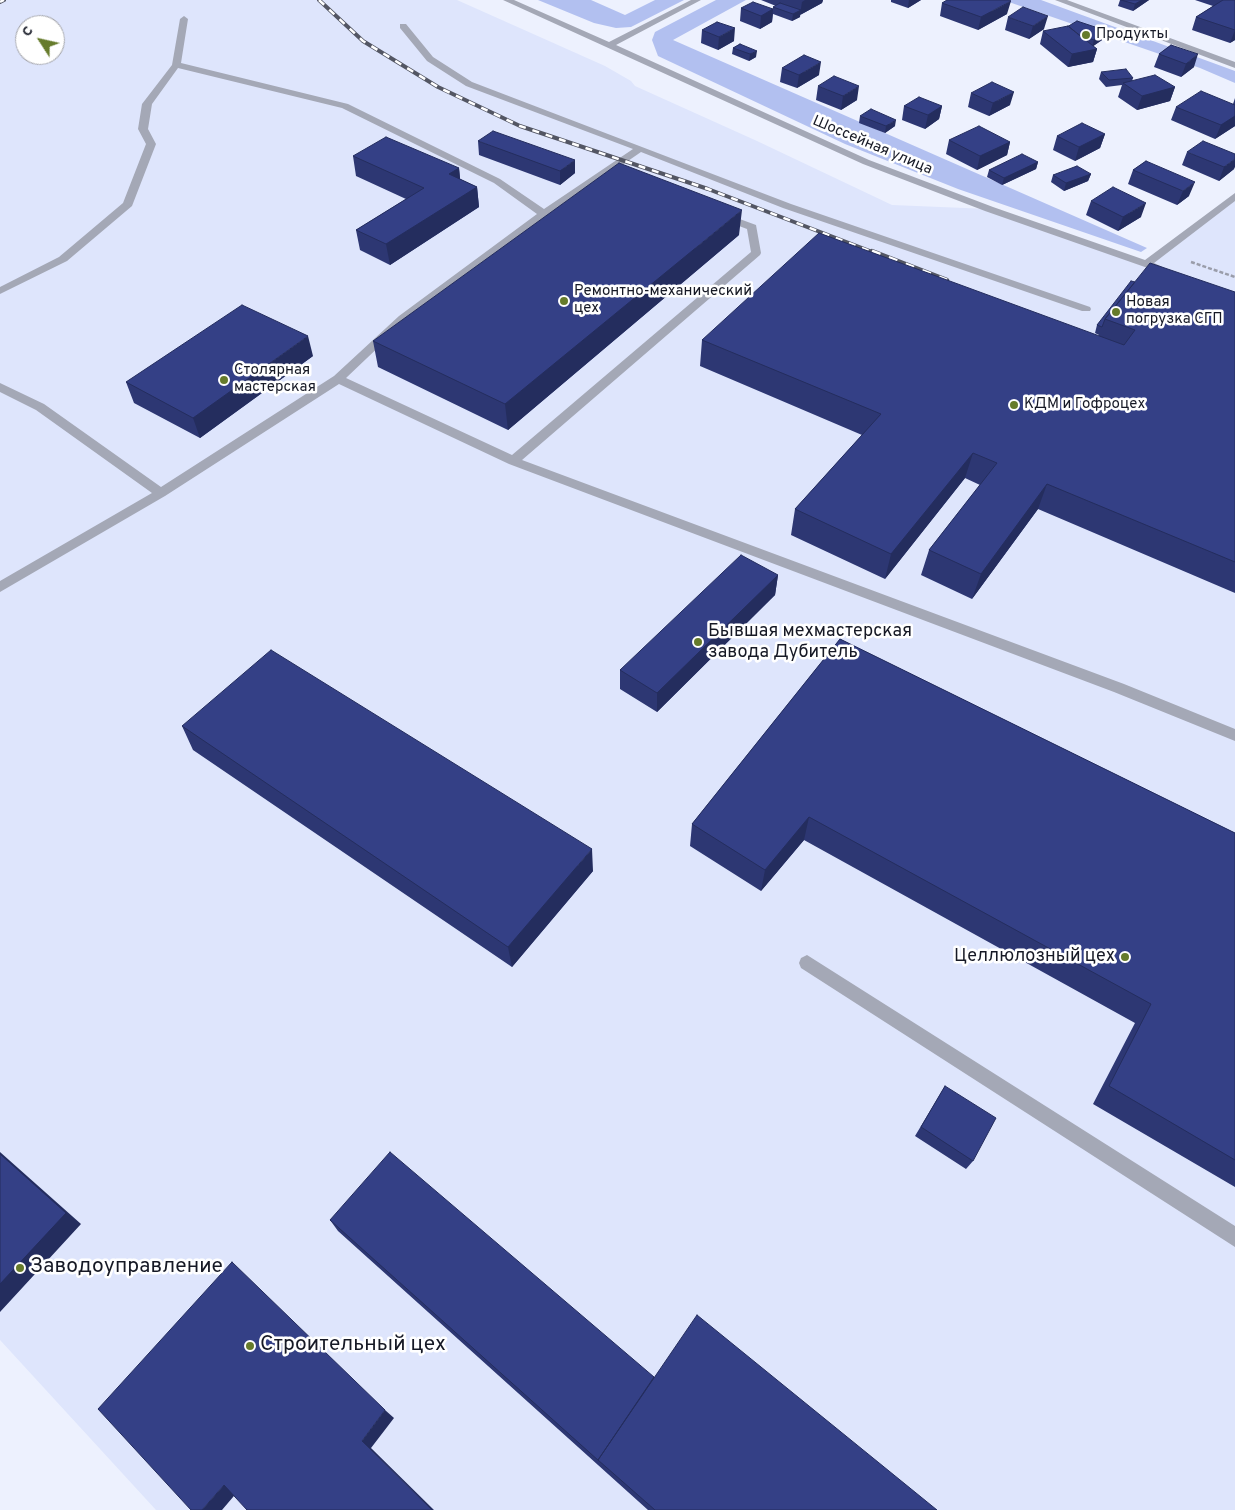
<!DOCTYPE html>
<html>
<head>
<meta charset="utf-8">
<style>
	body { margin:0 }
	#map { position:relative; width:1235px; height:1510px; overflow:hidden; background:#edf1fe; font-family:Overpass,sans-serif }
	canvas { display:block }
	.north { position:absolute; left:15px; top:15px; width:50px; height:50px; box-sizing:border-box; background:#fff; border:1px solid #a2a3a8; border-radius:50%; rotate:305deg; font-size:14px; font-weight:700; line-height:20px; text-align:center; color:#161925 }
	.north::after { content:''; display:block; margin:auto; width:18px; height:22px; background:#667b2b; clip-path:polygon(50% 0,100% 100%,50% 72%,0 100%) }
</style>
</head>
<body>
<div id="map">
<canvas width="1235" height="1510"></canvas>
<div class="north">С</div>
</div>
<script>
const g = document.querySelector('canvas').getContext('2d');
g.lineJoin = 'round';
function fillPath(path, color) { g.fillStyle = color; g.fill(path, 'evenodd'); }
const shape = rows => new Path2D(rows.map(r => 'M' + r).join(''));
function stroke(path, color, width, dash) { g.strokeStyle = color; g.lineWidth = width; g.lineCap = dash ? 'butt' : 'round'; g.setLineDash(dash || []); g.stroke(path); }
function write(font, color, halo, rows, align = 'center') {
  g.font = font + ' Overpass,sans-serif'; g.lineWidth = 5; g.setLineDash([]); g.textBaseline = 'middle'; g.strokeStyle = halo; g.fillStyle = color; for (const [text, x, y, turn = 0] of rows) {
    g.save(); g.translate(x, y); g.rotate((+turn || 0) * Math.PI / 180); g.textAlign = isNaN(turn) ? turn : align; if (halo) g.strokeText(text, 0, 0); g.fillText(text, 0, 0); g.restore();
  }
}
const built = shape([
	[0,0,457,0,605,66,631,81,635,86,757,141,892,205,989,209,1147,264,1235,196,1235,1510,156,1510,0,1340],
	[25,25,55,25,55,55,25,55]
]);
const green = shape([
	[538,0,591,0,625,15,655,0,684,0,631,27,616,28,594,23],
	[716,0,746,0,673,40,1147,248,1141,252,958,189,845,144,658,56,652,40,655,32],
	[1003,0,1041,0,1235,71,1235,83,1200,68]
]);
const path = shape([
	[1191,262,1235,277]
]);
const service = shape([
	[184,16,188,19,181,63,348,104,500,179,544,209,633,149,466,86,427,61,400,28,400,24,406,24,433,57,472,82,791,204,1090,307,1091,309,1090,311,1082,311,783,208,641,152,548,216,407,320,346,378,512,455,751,252,747,229,718,218,718,214,726,214,756,225,761,253,760,255,522,460,1124,684,1235,729,1235,741,1114,692,509,464,339,384,165,496,0,592,0,581,152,493,36,410,0,392,0,383,44,404,161,487,334,376,399,316,537,214,494,183,342,108,178,68,152,104,148,129,156,144,132,206,67,261,0,294,0,287,59,257,123,203,146,144,138,129,142,104,172,65,180,19,184,16],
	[807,955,1235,1226,1235,1247,801,968,799,963,801,958,807,955]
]);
const minor = shape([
	[503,0,514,0,609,42,691,0,701,0,616,45,869,160,993,207,1145,260,1235,193,1235,201,1154,263,1171,271,1170,273,1162,273,985,211,863,164,503,0],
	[1055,0,1067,0,1235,62,1235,68,1055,0]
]);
const railFar1 = shape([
	[319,0,363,41,438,87,520,126,708,189,875,253],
	[0,2,4,0]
]);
const rail = shape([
	[872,251,947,280]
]);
const wall = shape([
	[761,0,823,0,822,3,800,15,800,17,792,21,773,14,772,22,760,29,740,21,741,8,773,9,773,7,776,6],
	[891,0,921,0,908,8,891,2],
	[1120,0,1149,0,1133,11,1118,6],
	[1195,0,1235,0,1235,40,1230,43,1192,30,1196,17,1213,6],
	[942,3,1007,14,978,30,940,16],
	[1008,17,1044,29,1029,39,1005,30],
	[702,30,734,41,718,50,701,43],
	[1043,31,1105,38,1093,46,1097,49,1093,62,1068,67,1040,44],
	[740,44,756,57,749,61,732,54,733,48],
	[1171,45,1194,67,1181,77,1154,67,1159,54],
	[782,68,819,75,797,88,780,82],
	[1101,72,1133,78,1132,81,1175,87,1170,101,1137,110,1118,97,1122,85,1106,87,1099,79],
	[818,86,857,100,841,110,816,100],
	[971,93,1010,105,989,116,968,107],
	[1235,98,1235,126,1215,139,1171,120,1176,107,1233,104],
	[904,106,942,106,939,119,925,129,902,120],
	[860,116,895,126,885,133,859,123],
	[1105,134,1100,148,1075,161,1053,150,1057,136],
	[949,140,1010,142,1007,155,977,170,946,154],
	[478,141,575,173,560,185,479,155],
	[1187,152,1234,169,1219,181,1182,165],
	[353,156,459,168,460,179,477,187,479,207,390,265,360,250,356,230,406,199,356,176],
	[1146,161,1189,196,1177,205,1128,184,1133,170],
	[1038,162,1036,169,1002,185,987,177,989,170],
	[1091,174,1088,181,1064,191,1051,182,1053,175],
	[1091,201,1141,217,1118,231,1086,215],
	[739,235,508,430,378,367,373,341],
	[1135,282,1235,292,1235,593,1038,509,972,599,921,575,929,550,980,485,965,478,885,579,791,535,795,509,862,435,700,366,702,340,1099,336,1099,335,1095,333,1097,325],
	[313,356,200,438,134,403,126,382],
	[778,575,775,595,657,712,620,689,620,670],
	[840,639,1235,833,1235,1187,1093,1104,1135,1023,804,840,761,891,690,846,692,824],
	[182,726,593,871,512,967,193,750],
	[945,1086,973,1161,966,1169,915,1136],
	[330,1220,654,1377,937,1510,648,1510,338,1231]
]);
const shadedWall = shape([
	[805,0,823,0,822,3,800,15,802,2],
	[909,0,921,0,908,8],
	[1142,0,1149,0,1133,11,1135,4],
	[1011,1,1007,14,978,30,981,17],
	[773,9,772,22,760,29,761,16],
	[801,10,800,17,792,21,793,14],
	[1048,16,1044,29,1029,39,1033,26],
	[735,28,734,41,718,50,719,37],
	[1235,30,1235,40,1230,43],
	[1107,31,1105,38,1092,47,1094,40],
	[1097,49,1093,62,1068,67,1072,54],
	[757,51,756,57,749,61,750,54],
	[1198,54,1194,67,1181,77,1186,64],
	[821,62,819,75,797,88,799,75],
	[859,86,857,100,841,110,843,96],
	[1175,87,1170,101,1137,110,1142,96],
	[1014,92,1010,105,989,116,993,103],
	[942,106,939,119,925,129,928,115],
	[1235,116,1235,126,1215,139,1221,125],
	[896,120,895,126,885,133,886,126],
	[1105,134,1100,148,1075,161,1079,147],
	[1010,142,1007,155,977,170,980,156],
	[1235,159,1235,167,1234,169,1219,181,1224,167],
	[575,160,575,173,560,185,560,171],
	[1038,162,1036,169,1002,185,1004,178],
	[459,168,461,188,449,174],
	[1091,174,1088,181,1064,191,1066,183],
	[1195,182,1189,196,1177,205,1183,191],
	[477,187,479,207,390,265,386,244],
	[1146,203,1141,217,1118,231,1123,217],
	[742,210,739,235,508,430,505,404],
	[308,336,313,356,200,438,193,418],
	[973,453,965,478,885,579,891,554],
	[1047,484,1038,509,972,599,981,574],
	[778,575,775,595,657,712,657,693],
	[809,817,804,840,761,891,765,870],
	[592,849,593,871,512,967,508,947],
	[0,1152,81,1224,0,1312],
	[385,1410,394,1418,371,1448,434,1510,432,1510,362,1441],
	[224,1485,239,1490,222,1510,202,1510]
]);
const building = shape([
	[947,0,1009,0,1011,1,981,17,942,3,947,0],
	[1121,0,1142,0,1135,4,1121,0],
	[1223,0,1235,0,1235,30,1196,17,1223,0],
	[753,2,773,9,761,16,741,8,753,2],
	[780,3,801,10,793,14,773,7,780,3],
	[1023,7,1048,16,1033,26,1008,17,1023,7],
	[1077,21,1107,31,1094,40,1079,35,1068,26,1067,27,1077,21],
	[717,22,735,28,719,37,702,30,717,22],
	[1068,26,1097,49,1072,54,1043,31,1068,26],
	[740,44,757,51,750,54,733,48,740,44],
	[1171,45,1198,54,1186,64,1159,54,1171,45],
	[804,55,821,62,799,75,782,68,804,55],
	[1126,69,1133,78,1109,80,1101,72,1126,69],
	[1155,75,1175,87,1142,96,1123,83,1155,75],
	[834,76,859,86,843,96,818,86,834,76],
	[992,82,1014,92,993,103,971,93,992,82],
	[1201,91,1235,105,1235,116,1221,125,1176,107,1201,91],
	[919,97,942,106,928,115,904,106,919,97],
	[871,109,896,120,886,126,860,116,871,109],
	[1082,123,1105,134,1079,147,1057,136,1082,123],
	[979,126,1010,142,980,156,949,140,979,126],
	[493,131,575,160,560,171,478,141,493,131],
	[386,137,459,168,449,174,477,187,386,244,356,230,424,188,353,156,386,137],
	[1203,141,1235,154,1235,159,1224,167,1187,152,1203,141],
	[1022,154,1038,162,1004,178,989,170,1022,154],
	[1146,161,1195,182,1183,191,1133,170,1146,161],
	[619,163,742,210,505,404,373,341,619,163],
	[1077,166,1091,174,1066,183,1053,175,1077,166],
	[1113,187,1146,203,1123,217,1091,201,1113,187],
	[819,233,1124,345,1135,330,1105,319,1150,263,1235,292,1235,562,1047,484,981,574,929,550,997,463,973,453,891,554,795,509,881,414,702,340,819,233],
	[1131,281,1135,282,1105,319,1102,327,1097,325,1131,281],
	[242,305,308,336,193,418,126,382,242,305],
	[741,555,778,575,657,693,620,670,741,555],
	[840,639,1235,833,1235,1160,1109,1086,1151,1004,809,817,765,870,692,824,840,639],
	[271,650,592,849,508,947,182,726,271,650],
	[945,1086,996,1118,973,1161,921,1127,945,1086],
	[390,1152,654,1377,598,1460,599,1461,330,1220,390,1152],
	[0,1154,66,1213,0,1284,0,1154],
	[232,1262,385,1410,362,1441,432,1510,247,1510,224,1485,202,1510,191,1510,98,1409,232,1262],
	[697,1315,937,1510,655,1510,598,1460,697,1315]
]);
const markers = [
	[1086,35,5,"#667b2b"],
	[564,301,5,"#667b2b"],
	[1116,312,5,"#667b2b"],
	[224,380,5,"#667b2b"],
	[1014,405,5,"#667b2b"],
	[698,642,5,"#667b2b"],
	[1125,957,5,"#667b2b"],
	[20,1268,5,"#667b2b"],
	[250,1346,5,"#667b2b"]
];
const farPoinames = [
	["Продукты",1096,35],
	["Ремонтно-механический",574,292],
	["цех",574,309],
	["Новая",1126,303],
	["погрузка СГП",1126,320],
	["Столярная",234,371],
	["мастерская",234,388],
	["КДМ и Гофроцех",1024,405]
];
const farStreetnames = [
	["Шоссейная улица",872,146,23]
];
const poiNames = [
	["Бывшая мехмастерская",708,632],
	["завода Дубитель",708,653],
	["Целлюлозный цех",1115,957,"right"]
];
const nearPoinames = [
	["Заводоуправление",30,1268],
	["Строительный цех",260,1346]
];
fillPath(built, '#dee5fc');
fillPath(green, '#b2c0f0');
stroke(path, '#9a9daa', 2.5, [4, 2]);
fillPath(service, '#a4a8b6');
fillPath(minor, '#a4a8b6');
stroke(railFar1, '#535663', 4);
stroke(rail, '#535663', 4.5);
stroke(railFar1, '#fff', 2.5, [7]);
stroke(rail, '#fff', 3, [9]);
fillPath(wall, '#2d3773');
fillPath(shadedWall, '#242d5e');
fillPath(building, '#344086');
stroke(building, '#242d5e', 1);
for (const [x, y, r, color] of markers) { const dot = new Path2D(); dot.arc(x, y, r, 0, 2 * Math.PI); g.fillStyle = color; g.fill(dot); stroke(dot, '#fff', 2); }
write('15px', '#161925', '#fff', farPoinames, 'left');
write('15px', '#161925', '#fff', farStreetnames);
write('18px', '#161925', '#fff', poiNames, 'left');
write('21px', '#161925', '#fff', nearPoinames, 'left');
</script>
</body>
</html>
